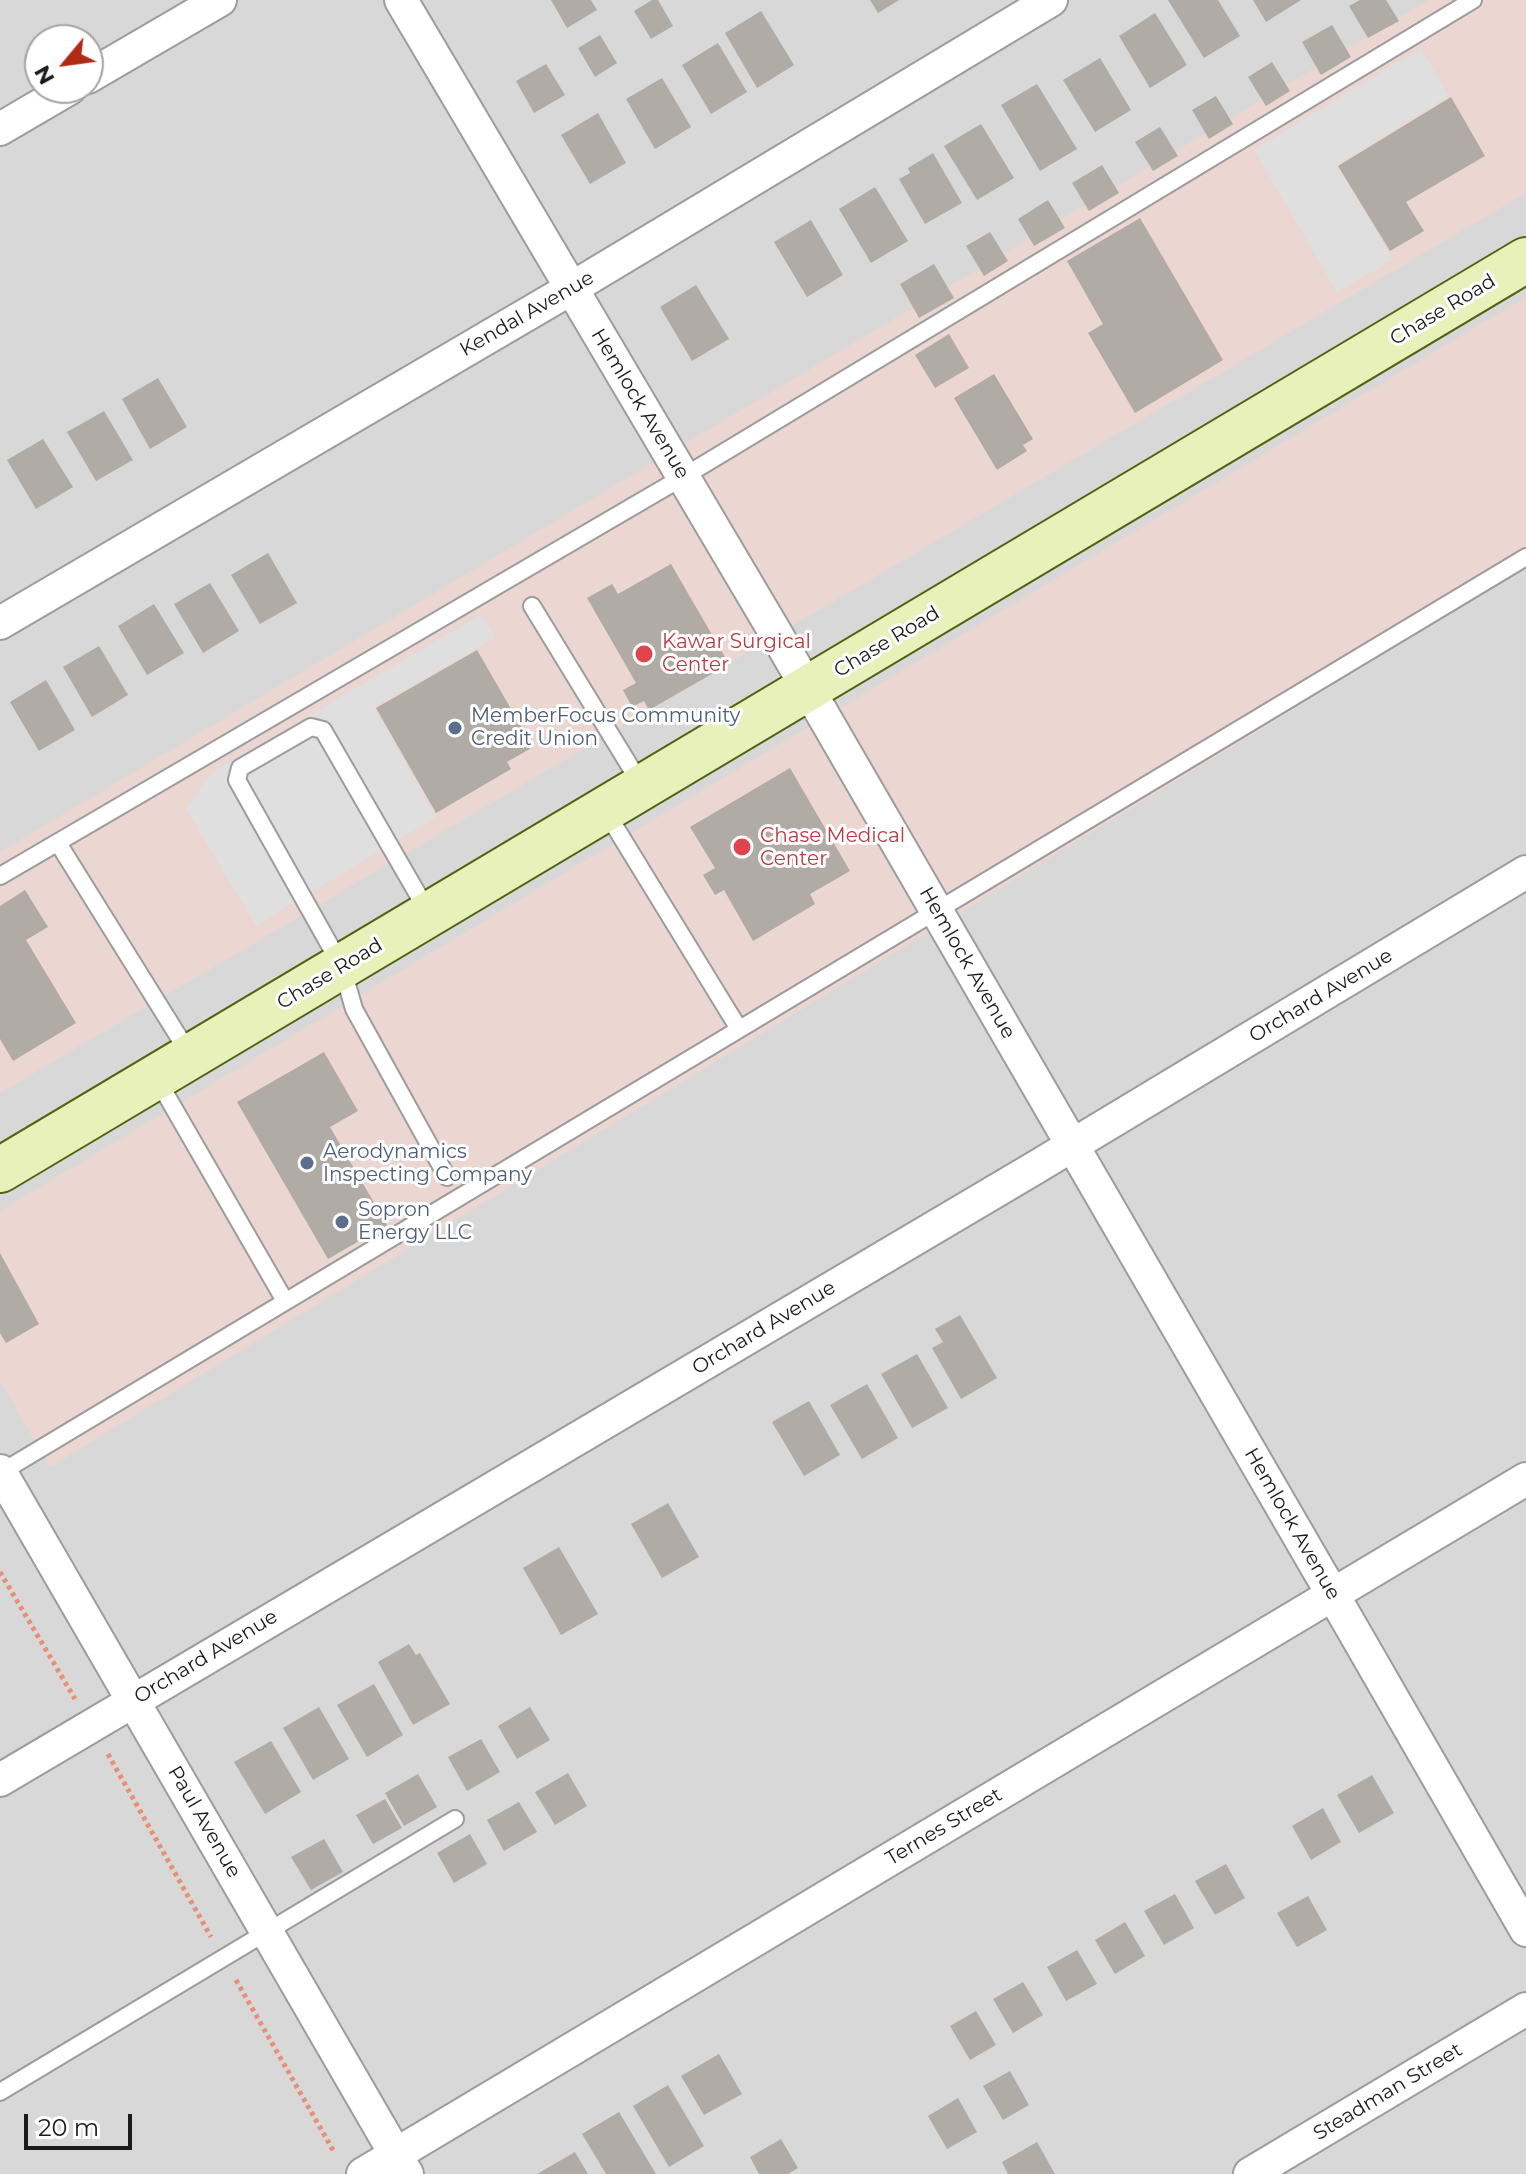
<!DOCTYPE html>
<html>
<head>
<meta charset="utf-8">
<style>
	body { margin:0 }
	#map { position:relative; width:1526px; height:2174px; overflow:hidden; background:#ebe9e1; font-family:Montserrat,sans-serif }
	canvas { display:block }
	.north { position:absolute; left:24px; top:24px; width:80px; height:80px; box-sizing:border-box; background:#fff; border:2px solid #a4a4a4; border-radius:50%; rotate:241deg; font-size:22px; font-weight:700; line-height:32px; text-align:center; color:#1b1b1b }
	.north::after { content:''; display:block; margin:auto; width:28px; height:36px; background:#b02a16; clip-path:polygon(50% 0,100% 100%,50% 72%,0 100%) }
	.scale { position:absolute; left:24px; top:2114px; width:108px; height:36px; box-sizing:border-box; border:4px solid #1b1b1b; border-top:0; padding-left:10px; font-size:24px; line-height:28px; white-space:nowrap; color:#1b1b1b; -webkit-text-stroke:6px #fff; paint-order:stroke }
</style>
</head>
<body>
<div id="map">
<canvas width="1526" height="2174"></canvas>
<div class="north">N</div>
<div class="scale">20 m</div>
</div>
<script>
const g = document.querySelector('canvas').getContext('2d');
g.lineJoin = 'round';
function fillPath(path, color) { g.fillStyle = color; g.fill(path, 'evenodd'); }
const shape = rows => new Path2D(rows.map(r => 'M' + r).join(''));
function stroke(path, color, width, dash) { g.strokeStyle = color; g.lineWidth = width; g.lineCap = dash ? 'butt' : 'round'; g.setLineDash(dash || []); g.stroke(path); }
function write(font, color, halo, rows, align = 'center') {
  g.font = font + ' Montserrat,sans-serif'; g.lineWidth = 6; g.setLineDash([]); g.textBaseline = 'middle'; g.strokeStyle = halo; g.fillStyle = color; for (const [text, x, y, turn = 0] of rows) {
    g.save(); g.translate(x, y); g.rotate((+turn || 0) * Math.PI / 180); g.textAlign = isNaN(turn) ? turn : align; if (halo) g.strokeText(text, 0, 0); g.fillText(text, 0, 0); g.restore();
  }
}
const residential = shape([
	[0,0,1526,0,1526,2174,0,2174],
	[40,40,88,40,88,88,40,88]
]);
const commercial = shape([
	[1429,0,1526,0,1526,193,0,1093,0,852],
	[1526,297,1526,568,50,1467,0,1381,0,1211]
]);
const parking = shape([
	[1421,48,1449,96,1336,165,1393,260,1337,292,1254,150],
	[482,614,495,638,374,707,436,817,256,926,186,809,210,774]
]);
const building = shape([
	[551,0,591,0,597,10,567,28],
	[652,0,658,0,673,26,651,39,634,11],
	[870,0,899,0,878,13],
	[1168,0,1218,0,1240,36,1204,58],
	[1253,0,1301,0,1266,22],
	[1360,0,1386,0,1399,21,1368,38,1349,6],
	[761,11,794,65,757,88,725,33],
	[1155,13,1187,65,1150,88,1119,36],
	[1332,25,1351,57,1321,75,1302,42],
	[600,35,617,63,595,77,578,48],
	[718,43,747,92,711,114,682,65],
	[1100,58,1131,110,1095,132,1063,80],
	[1272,62,1290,91,1266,106,1248,77],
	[546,64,565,95,534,113,516,81],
	[662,78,691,127,655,149,626,99],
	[1037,84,1077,149,1040,171,1001,105],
	[1216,96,1233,124,1209,139,1192,110],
	[1451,97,1485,156,1406,202,1424,231,1390,251,1338,166],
	[598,113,626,163,590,184,561,135],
	[981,124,1014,178,977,200,944,146],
	[1160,127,1178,156,1153,171,1135,142],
	[933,153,962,203,925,224,899,179,910,173,908,168],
	[1102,165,1119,193,1089,211,1072,183],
	[875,187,908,241,871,263,839,209],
	[1048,200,1065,228,1034,246,1018,219],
	[1140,218,1223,360,1135,413,1088,333,1103,324,1067,261],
	[811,220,843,275,807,297,774,242],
	[990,232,1008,261,984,276,966,246],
	[934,264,954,298,919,318,900,284],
	[696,285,729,339,692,361,660,307],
	[949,334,969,368,935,388,915,355],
	[994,374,1033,439,1023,445,1027,451,997,470,954,398],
	[158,378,187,427,150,449,122,399],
	[104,411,133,460,96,481,67,432],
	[43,439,73,487,36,509,7,460],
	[268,553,297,603,260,624,231,575],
	[671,564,729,664,649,710,644,701,632,707,623,690,636,683,587,598,612,584,618,594],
	[210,583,239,631,203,653,174,604],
	[154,604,184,653,147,675,118,626],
	[99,646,128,695,92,717,63,667],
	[477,650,533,747,507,762,511,769,436,813,376,708],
	[46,680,75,730,39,751,10,702],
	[790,768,850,871,810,894,815,904,753,941,724,890,715,895,703,875,715,868,690,827],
	[25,890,48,927,26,940,76,1023,13,1061,0,1039,0,906],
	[324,1052,358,1111,330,1127,387,1225,328,1259,237,1102],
	[0,1253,39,1324,6,1343,0,1333],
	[960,1315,997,1378,961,1399,932,1348,943,1342,935,1329],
	[917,1354,948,1408,912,1428,881,1374],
	[867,1384,898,1438,862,1459,830,1405],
	[809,1401,840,1455,804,1476,772,1422],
	[668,1503,699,1557,662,1578,631,1524],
	[559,1547,598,1614,561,1635,523,1568],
	[409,1644,416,1655,420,1653,450,1704,413,1725,378,1662],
	[374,1684,403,1735,367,1757,337,1705],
	[319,1707,349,1759,313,1780,283,1728],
	[530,1707,550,1740,517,1759,498,1726],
	[481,1739,500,1772,467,1791,448,1757],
	[271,1741,301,1792,265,1814,234,1762],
	[568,1773,587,1806,555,1825,535,1792],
	[418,1774,437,1807,404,1826,385,1793],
	[1372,1775,1394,1813,1359,1833,1337,1795],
	[385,1799,402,1828,373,1844,356,1815],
	[519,1802,537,1832,504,1851,487,1820],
	[1323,1808,1341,1842,1311,1860,1292,1826],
	[470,1834,487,1864,454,1883,437,1853],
	[324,1839,343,1872,311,1890,291,1857],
	[1226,1864,1245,1898,1215,1915,1195,1881],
	[1175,1894,1194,1928,1164,1945,1144,1911],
	[1308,1896,1327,1930,1297,1947,1277,1913],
	[1125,1922,1145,1956,1115,1974,1095,1940],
	[1077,1950,1097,1984,1066,2001,1047,1967],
	[1023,1982,1043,2015,1013,2033,993,1999],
	[976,2011,996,2045,970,2060,950,2026],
	[719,2054,742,2094,704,2115,681,2076],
	[1010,2071,1029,2105,1003,2120,983,2086],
	[668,2085,704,2146,669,2167,633,2106],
	[958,2098,977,2132,947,2149,928,2116],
	[619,2112,656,2174,606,2174,582,2134],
	[781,2139,798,2168,788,2174,759,2174,750,2157],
	[1037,2142,1055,2174,1008,2174,1002,2162],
	[575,2152,588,2174,537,2174]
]);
const path = shape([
	[0,1572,75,1699],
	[108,1754,211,1937],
	[236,1980,334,2152]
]);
const lane = shape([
	[532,606,642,786],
	[606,812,739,1029],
	[58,843,190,1055],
	[0,876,683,477,1473,0],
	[428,912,323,730,311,727,240,768,237,780,342,967,354,1009,447,1177],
	[157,1079,285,1301],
	[0,1473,1526,557],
	[0,2092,455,1819]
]);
const street = shape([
	[401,0,775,632,1333,1595,1526,1930],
	[88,77,220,0],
	[0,129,70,88],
	[0,623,572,288,1051,0],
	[0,1471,407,2174],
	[0,1780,1033,1169,1526,872],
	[363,2174,1526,1479],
	[1250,2174,1526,2009]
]);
const secondary = shape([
	[0,1170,1526,260]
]);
const markers = [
	[644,654,10,"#e0444e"],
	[455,728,8,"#5c6f8a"],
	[742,847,10,"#e0444e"],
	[307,1163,8,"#5c6f8a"],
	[342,1222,8,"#5c6f8a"]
];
const streetNames = [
	["Chase Road",1443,310,-31],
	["Kendal Avenue",527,314,-30],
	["Hemlock Avenue",640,404,59],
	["Chase Road",887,642,-31],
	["Hemlock Avenue",967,963,60],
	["Chase Road",330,974,-31],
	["Orchard Avenue",1321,996,-31],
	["Orchard Avenue",764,1328,-31],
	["Hemlock Avenue",1292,1524,60],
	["Orchard Avenue",206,1657,-31],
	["Paul Avenue",204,1822,60],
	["Ternes Street",944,1827,-31],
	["Steadman Street",1388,2092,-31]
];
const healthNames = [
	["Kawar Surgical",662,642],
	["Center",662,665],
	["Chase Medical",760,836],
	["Center",760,859]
];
const serviceNames = [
	["MemberFocus Community",471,716],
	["Credit Union",471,739],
	["Aerodynamics",323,1152],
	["Inspecting Company",323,1175],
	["Sopron",358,1210],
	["Energy LLC",358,1233]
];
fillPath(residential, '#d9d8d8');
fillPath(commercial, '#ebd6d2');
fillPath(parking, '#dfdfdf');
fillPath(building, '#b0aba4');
stroke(lane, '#9c9c9c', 20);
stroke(street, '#9c9c9c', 36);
stroke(secondary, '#4f6310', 48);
stroke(path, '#e99074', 5, [4, 4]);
stroke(lane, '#fff', 16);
stroke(street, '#fff', 32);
stroke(secondary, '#e7f1b9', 44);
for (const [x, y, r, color] of markers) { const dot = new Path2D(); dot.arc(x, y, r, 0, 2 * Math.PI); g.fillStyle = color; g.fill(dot); stroke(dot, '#fff', 3); }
write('20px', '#1b1b1b', '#fff', streetNames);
write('20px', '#be3a42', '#fff', healthNames, 'left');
write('20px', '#4e5e75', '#fff', serviceNames, 'left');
</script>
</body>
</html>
